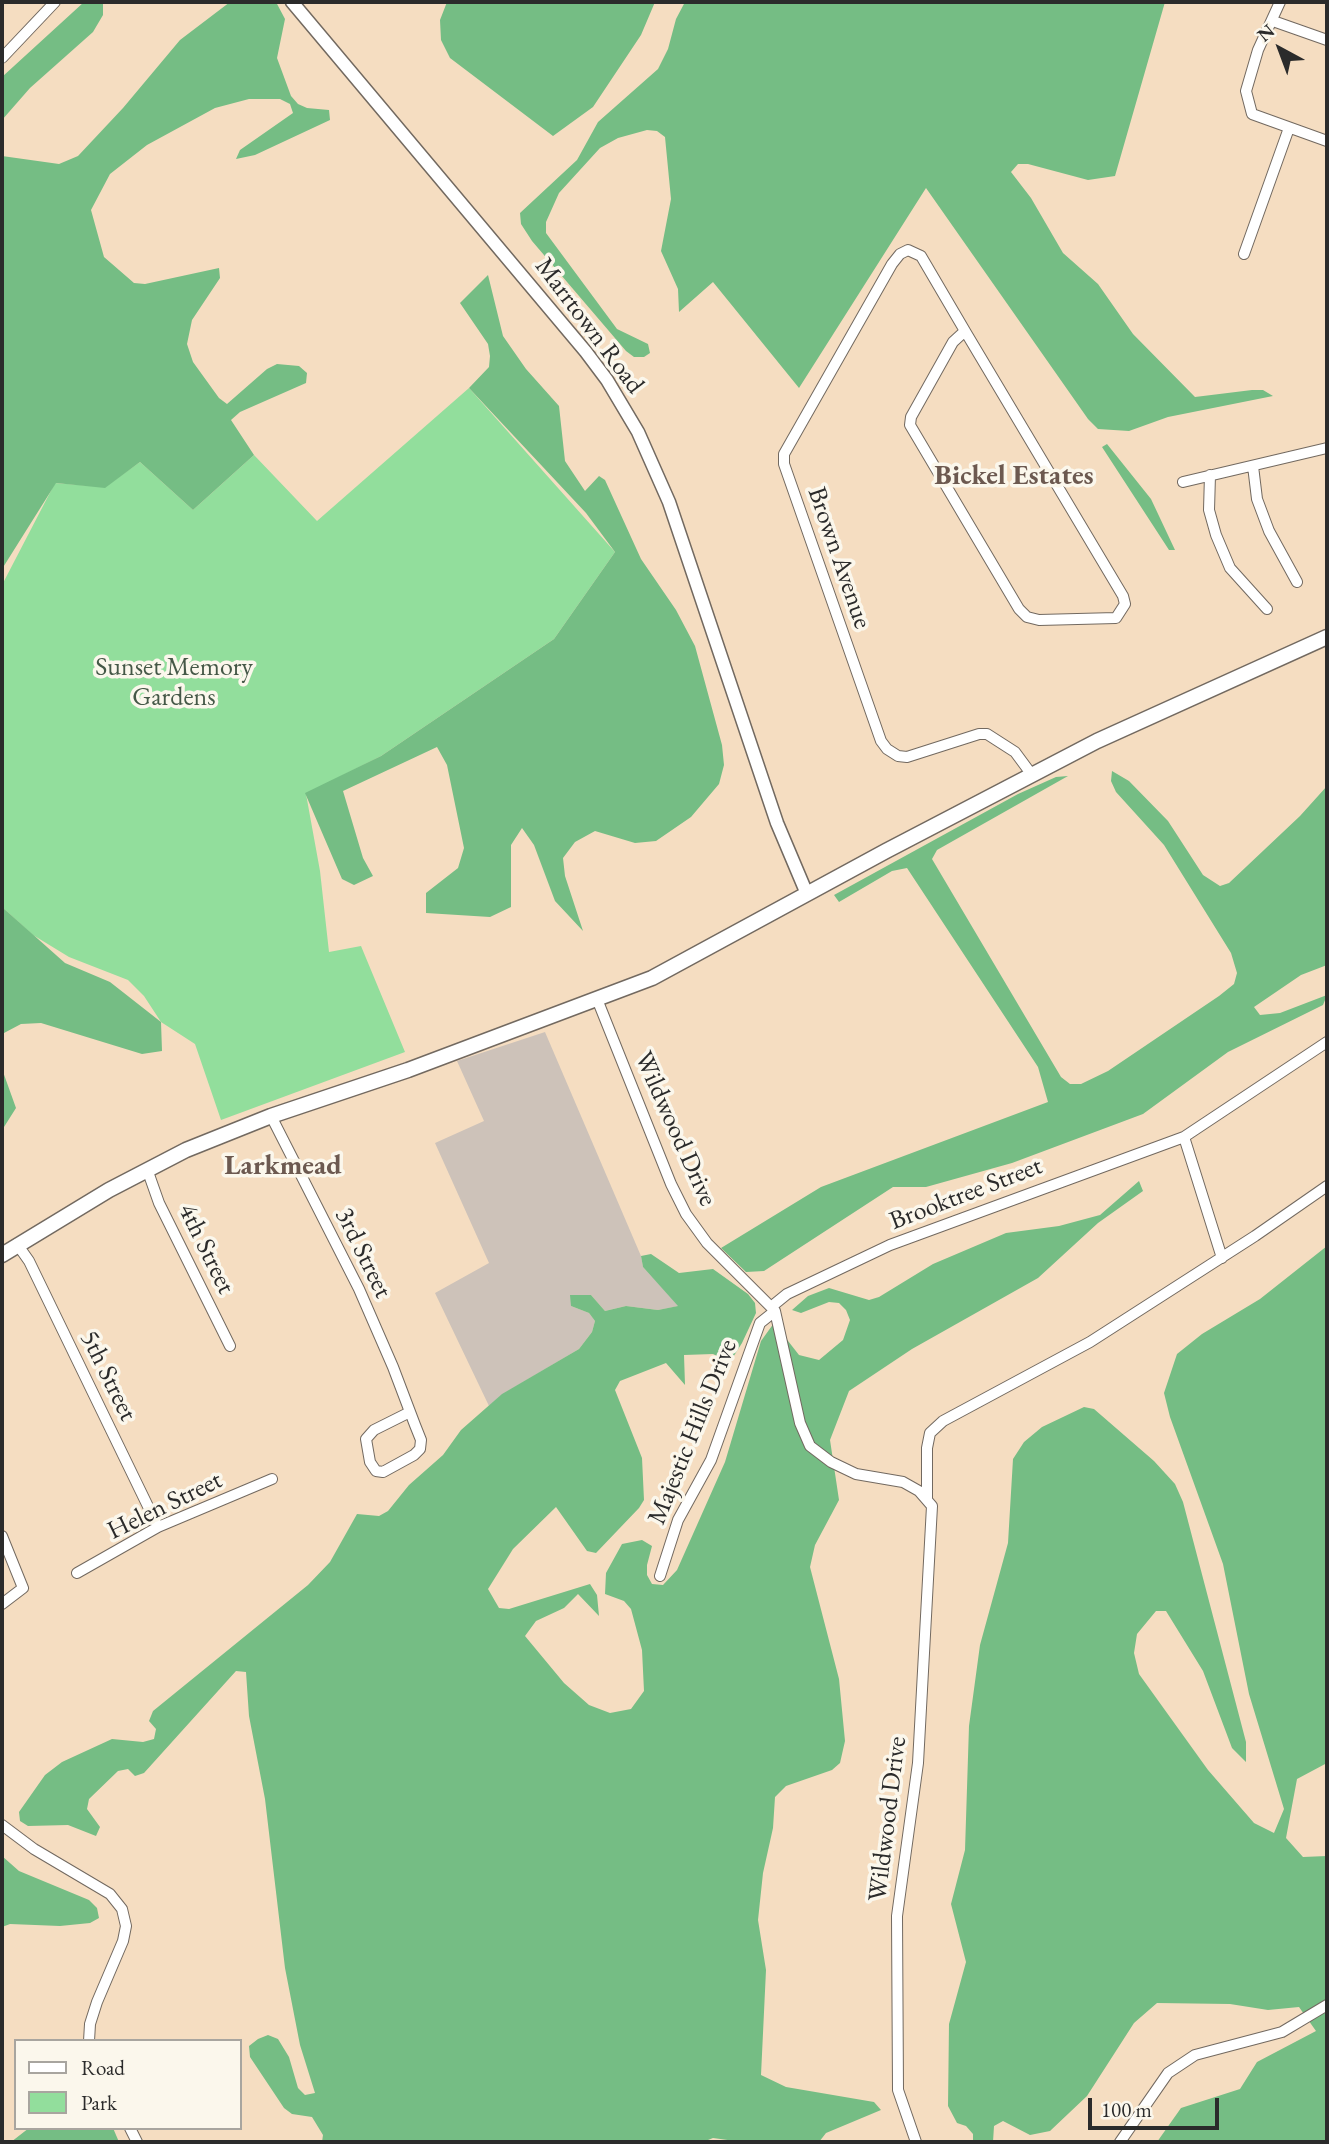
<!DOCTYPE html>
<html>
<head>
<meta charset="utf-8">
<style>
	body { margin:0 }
	#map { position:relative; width:1329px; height:2144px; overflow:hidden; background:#f5ddc1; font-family:"EB Garamond",serif }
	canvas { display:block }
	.frame { position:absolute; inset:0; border:4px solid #2b2b2b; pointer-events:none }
	.legend { position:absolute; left:14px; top:2039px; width:228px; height:91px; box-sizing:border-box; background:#fbf7ec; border:2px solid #a8a59f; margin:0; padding:9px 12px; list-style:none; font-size:21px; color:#2b2b2b }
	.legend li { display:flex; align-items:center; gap:14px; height:35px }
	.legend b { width:35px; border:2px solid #a8a59f }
	.north { position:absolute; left:1245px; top:14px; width:70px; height:70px; -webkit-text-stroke:5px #fbf7ec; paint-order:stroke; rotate:319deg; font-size:19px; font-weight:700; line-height:28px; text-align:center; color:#2b2b2b }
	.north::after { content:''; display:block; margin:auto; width:24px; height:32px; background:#2b2b2b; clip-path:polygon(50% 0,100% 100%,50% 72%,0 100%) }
	.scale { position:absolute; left:1088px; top:2098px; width:131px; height:32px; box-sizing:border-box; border:4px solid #2b2b2b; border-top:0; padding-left:9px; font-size:21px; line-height:24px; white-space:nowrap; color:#2b2b2b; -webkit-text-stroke:5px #fbf7ec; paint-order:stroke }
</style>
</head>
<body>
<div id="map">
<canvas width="1329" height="2144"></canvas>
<div class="frame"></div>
<ul class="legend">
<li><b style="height:9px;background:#fff"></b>Road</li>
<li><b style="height:19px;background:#92de9c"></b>Park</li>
</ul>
<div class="north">N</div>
<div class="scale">100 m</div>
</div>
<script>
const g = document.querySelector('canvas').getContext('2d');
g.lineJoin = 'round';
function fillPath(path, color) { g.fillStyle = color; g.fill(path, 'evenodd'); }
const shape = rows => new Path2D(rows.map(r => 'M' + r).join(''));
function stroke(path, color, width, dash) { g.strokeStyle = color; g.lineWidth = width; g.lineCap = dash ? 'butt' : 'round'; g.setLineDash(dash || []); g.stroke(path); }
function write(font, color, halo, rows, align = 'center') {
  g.font = font + ' "EB Garamond",serif'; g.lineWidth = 7; g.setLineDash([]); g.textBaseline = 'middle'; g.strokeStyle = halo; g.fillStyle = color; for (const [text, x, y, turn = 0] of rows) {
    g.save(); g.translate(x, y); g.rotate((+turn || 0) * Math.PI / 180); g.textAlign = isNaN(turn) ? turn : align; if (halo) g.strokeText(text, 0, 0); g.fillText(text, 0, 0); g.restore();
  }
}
const industrial = shape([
	[545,1032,641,1256,643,1267,679,1306,658,1310,626,1306,605,1311,591,1295,571,1306,589,1313,595,1321,592,1332,579,1349,503,1394,489,1406,435,1293,489,1263,435,1143,484,1121,457,1061]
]);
const green = shape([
	[469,388,615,552,554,639,381,756,306,794,320,871,329,952,361,946,405,1052,221,1120,195,1044,161,1022,144,996,128,980,69,957,33,935,2,907,2,585,55,483,105,487,140,462,193,510,254,455,317,521]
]);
const forest = shape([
	[84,2,103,2,103,15,93,32,30,88,2,120,2,77],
	[230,2,276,2,285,19,277,58,291,96,298,104,307,108,329,110,330,120,255,155,236,159,240,150,293,113,290,104,280,99,249,99,215,108,147,145,110,174,91,210,104,257,134,283,145,284,219,268,220,278,192,320,187,344,193,362,219,398,227,404,267,369,277,364,299,366,307,373,306,383,240,412,231,420,254,455,193,510,140,462,105,488,56,483,2,569,2,156,59,164,78,156,123,108,180,40],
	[447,2,655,2,641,35,593,107,553,136,450,58,441,40,440,20],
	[685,2,1165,2,1115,176,1088,180,1028,164,1018,164,1011,172,1031,198,1063,253,1098,284,1133,334,1195,397,1252,390,1263,390,1273,396,1168,417,1129,431,1098,429,1088,419,926,188,799,388,713,282,679,312,678,289,661,251,671,199,665,137,657,131,647,130,618,138,600,148,559,193,546,222,546,233,617,329,648,344,650,353,644,357,634,357,626,351,532,241,521,224,520,213,577,160,598,122,658,69,668,49,676,19],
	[488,275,503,336,526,369,559,406,565,461,585,491,599,476,605,480,641,559,676,610,695,646,722,745,724,765,719,784,691,817,656,841,635,843,595,831,575,842,563,858,565,876,583,931,555,901,534,845,522,828,511,845,511,907,490,917,426,913,426,893,458,868,464,848,447,765,437,747,343,791,363,858,373,876,354,885,342,879,305,793,381,756,554,639,615,552,586,513,469,388,489,367,490,356,488,344,460,303],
	[1107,444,1151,499,1175,550,1169,550,1102,447],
	[1112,771,1129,781,1168,821,1203,875,1220,886,1229,883,1300,816,1327,786,1327,965,1301,975,1254,1007,1260,1015,1280,1013,1327,995,1323,1005,1228,1052,1143,1114,1012,1163,926,1187,893,1187,764,1271,746,1272,721,1248,821,1187,1048,1102,1038,1067,907,868,892,871,839,902,834,895,1018,794,1056,777,1068,776,937,850,932,859,1061,1077,1070,1084,1081,1084,1108,1071,1219,996,1234,984,1237,973,1231,953,1164,845,1116,792,1111,781],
	[2,907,65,963,110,982,161,1022,162,1051,142,1054,41,1023,21,1024,4,1033,2,1037],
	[2,1069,16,1108,4,1127,2,1124],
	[1139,1181,1143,1191,1098,1223,1038,1278,912,1349,849,1391,830,1440,839,1500,815,1545,810,1567,839,1679,845,1741,840,1763,832,1770,786,1786,775,1797,773,1828,763,1873,758,1920,766,1970,761,2075,786,2087,874,2102,881,2110,826,2133,819,2142,742,2142,713,2138,703,2142,322,2142,323,2135,312,2117,292,2114,284,2108,250,2057,249,2046,258,2039,268,2035,278,2039,289,2057,298,2088,305,2095,315,2093,300,2045,285,1968,265,1799,249,1716,246,1672,236,1671,144,1773,135,1776,128,1769,118,1771,89,1799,87,1809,100,1827,96,1836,68,1825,28,1826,20,1821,19,1812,45,1775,62,1762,112,1739,143,1742,154,1739,156,1729,149,1721,153,1711,308,1585,330,1562,357,1514,379,1516,388,1511,409,1485,443,1455,461,1430,502,1394,579,1349,592,1332,595,1321,589,1313,571,1306,570,1295,591,1295,605,1311,626,1306,658,1310,678,1306,643,1267,641,1256,651,1254,679,1273,713,1269,748,1294,755,1303,756,1313,742,1343,730,1362,713,1354,684,1355,685,1385,666,1363,620,1381,615,1390,642,1458,644,1500,639,1508,596,1553,587,1551,556,1507,513,1549,488,1589,499,1608,509,1609,590,1584,597,1595,599,1616,578,1594,564,1608,536,1621,525,1636,564,1683,589,1705,610,1713,631,1709,644,1691,642,1650,631,1609,624,1601,605,1594,606,1573,622,1544,642,1540,652,1546,647,1565,647,1575,652,1584,663,1585,677,1570,725,1462,761,1341,774,1323,799,1355,819,1360,843,1340,850,1320,846,1310,839,1303,829,1302,801,1313,792,1310,808,1296,829,1288,869,1300,879,1297,933,1264,1006,1233,1059,1226,1100,1215],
	[1327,1246,1327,1763,1297,1779,1286,1838,1303,1857,1327,1856,1327,2142,1157,2142,1181,2108,1240,2089,1257,2062,1316,2031,1299,2007,1268,2010,1230,2004,1157,2003,1134,2023,1087,2096,1050,2131,1030,2135,1003,2121,994,2126,993,2142,973,2142,973,2134,966,2126,957,2123,948,2106,949,2024,966,1962,951,1904,965,1850,969,1726,980,1645,1008,1543,1013,1459,1024,1442,1042,1427,1084,1407,1094,1409,1154,1461,1175,1484,1183,1502,1246,1742,1246,1762,1232,1748,1203,1671,1166,1611,1156,1611,1137,1634,1134,1653,1139,1674,1208,1770,1254,1823,1274,1833,1284,1809,1249,1694,1223,1564,1170,1417,1164,1393,1177,1354,1202,1334,1260,1299],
	[2,1856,19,1871,89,1900,97,1908,99,1918,90,1923,60,1926,10,1924,2,1927],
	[29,2128,113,2128,119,2142,11,2142]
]);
const minor = shape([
	[1280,2,1258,50,1246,91,1252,114,1327,141],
	[1273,21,1327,40],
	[2,58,55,2],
	[1244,254,1289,128],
	[965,331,921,256,908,250,900,254,892,264,784,454,784,464,881,741,887,749,898,756,907,757,979,734,987,734,1015,752,1032,775],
	[965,331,1123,596,1125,604,1116,618,1039,620,1027,617,1019,609,910,425,911,417,953,342,965,331],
	[1253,466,1257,499,1269,531,1297,582],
	[1210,475,1209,510,1216,535,1230,568,1267,609],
	[1183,482,1327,448],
	[597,999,671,1184,686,1214,707,1243,775,1311,800,1423,810,1446,831,1462,856,1474,903,1482,919,1491,932,1506,918,1763,897,1916,898,2090,916,2142],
	[271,1116,359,1289,393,1367,415,1425,421,1440,420,1449,414,1455,383,1472,376,1471,370,1462,366,1439,374,1430,410,1412],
	[1184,1137,1222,1258],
	[147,1169,159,1203,230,1346],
	[17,1244,29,1261,158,1527],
	[771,1307,787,1294,890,1245,1184,1137,1327,1042],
	[927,1500,927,1448,930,1433,943,1421,1090,1342,1255,1236,1327,1186],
	[2,1536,23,1588,2,1604],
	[77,1573,158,1527,272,1479],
	[660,1576,678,1520,711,1460,760,1323,775,1311],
	[2,1825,34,1849,110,1894,122,1909,126,1926,123,1941,97,2002,90,2024,89,2041],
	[130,2128,137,2142],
	[1120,2142,1168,2073,1195,2055,1282,2032,1327,2005]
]);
const tertiary = shape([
	[292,2,586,352,607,380,638,432,669,502,777,823,807,894]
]);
const secondary = shape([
	[2,1255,109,1190,186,1150,271,1116,408,1070,652,978,886,851,1097,741,1327,637]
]);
const streetNames = [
	["Marrtown Road",589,326,53],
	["Brown Avenue",839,558,71],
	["Wildwood Drive",675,1129,66],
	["Brooktree Street",966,1194,-21],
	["4th Street",206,1249,64],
	["3rd Street",363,1253,64],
	["5th Street",108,1376,64],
	["Majestic Hills Drive",693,1432,-68],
	["Helen Street",165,1506,-26],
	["Wildwood Drive",888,1819,-83]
];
const parkNames = [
	["Sunset Memory",174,668],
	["Gardens",174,698]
];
const neighbourhoodNames = [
	["Bickel Estates",1014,476],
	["Larkmead",283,1166]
];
fillPath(industrial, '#cdc2b9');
fillPath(green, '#92de9c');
fillPath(forest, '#75bd84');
stroke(minor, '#726960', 12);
stroke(tertiary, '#726960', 15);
stroke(secondary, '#726960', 17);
stroke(minor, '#fff', 10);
stroke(tertiary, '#fff', 12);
stroke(secondary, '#fff', 14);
write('26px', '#2b2b2b', '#fbf7ec', streetNames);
write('26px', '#455847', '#fbf7ec', parkNames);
write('bold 28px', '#6c5950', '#fbf7ec', neighbourhoodNames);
</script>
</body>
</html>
